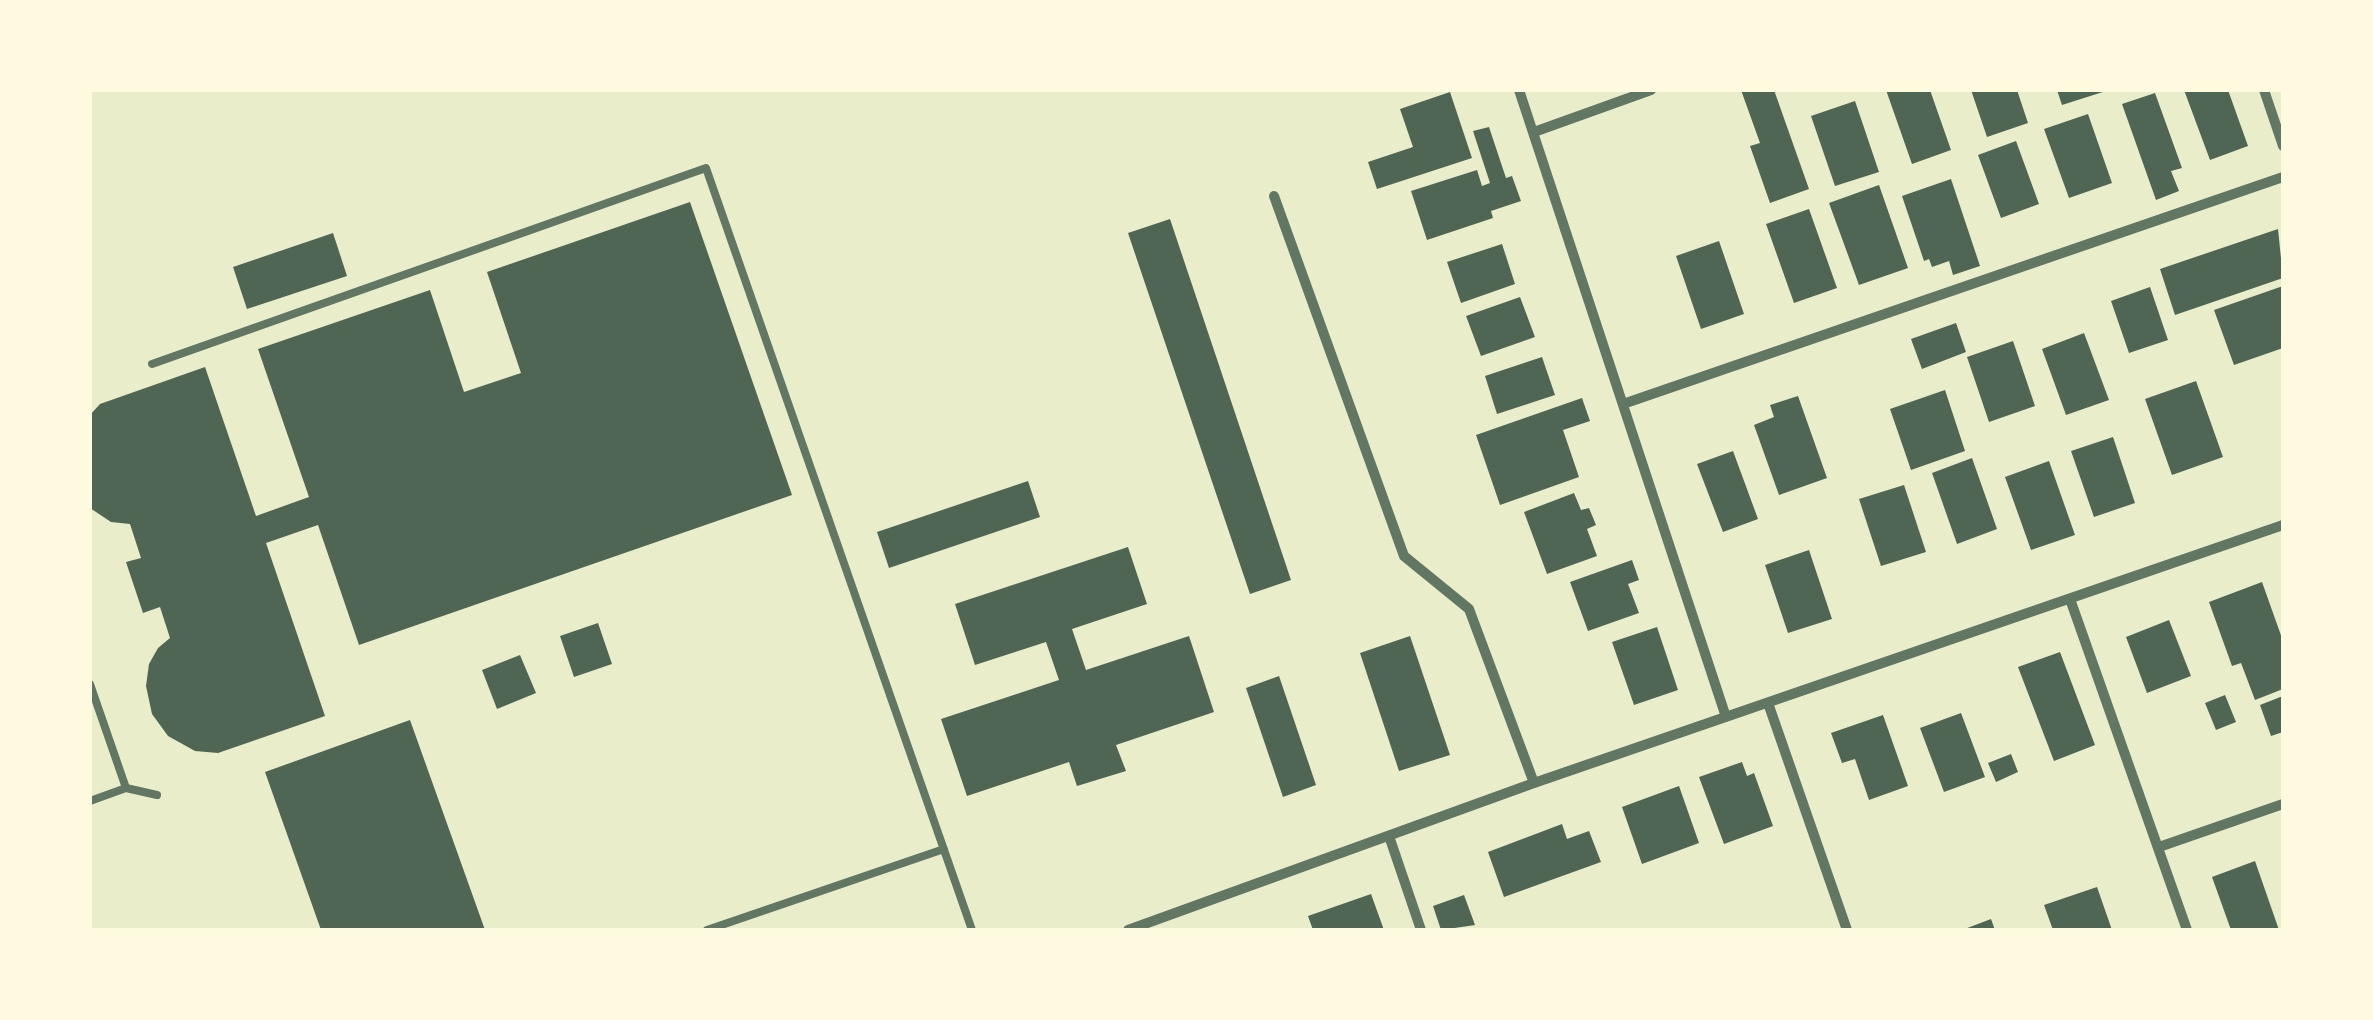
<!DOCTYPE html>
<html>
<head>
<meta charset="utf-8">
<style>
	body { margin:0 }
	#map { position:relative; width:2373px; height:1020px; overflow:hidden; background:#e9edc9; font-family:Montserrat,sans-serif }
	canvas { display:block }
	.frame { position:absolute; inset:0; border:92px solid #fefae0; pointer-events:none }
</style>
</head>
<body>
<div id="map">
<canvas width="2373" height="1020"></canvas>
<div class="frame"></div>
</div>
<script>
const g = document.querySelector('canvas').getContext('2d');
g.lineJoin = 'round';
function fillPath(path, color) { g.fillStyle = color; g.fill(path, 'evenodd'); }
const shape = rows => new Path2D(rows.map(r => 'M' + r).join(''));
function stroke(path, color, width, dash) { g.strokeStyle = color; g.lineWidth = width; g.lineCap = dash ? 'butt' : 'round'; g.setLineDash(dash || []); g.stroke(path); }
const building = shape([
	[1741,90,1774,90,1809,189,1770,203,1750,146,1760,143],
	[1886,90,1930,90,1951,150,1912,164],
	[1971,90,2017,90,2028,123,1987,137],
	[2057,90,2106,90,2106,91,2062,105],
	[2184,90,2228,90,2248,146,2210,160],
	[1450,92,1472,158,1377,189,1368,162,1413,147,1400,109],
	[2155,93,2182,168,2171,171,2179,191,2156,200,2122,104],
	[1855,101,1879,172,1835,186,1811,116],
	[2088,114,2112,183,2069,198,2044,129],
	[1489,127,1506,178,1512,176,1521,201,1491,211,1493,218,1427,240,1411,191,1477,170,1482,186,1490,183,1473,131],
	[2016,141,2039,204,2001,218,1978,155],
	[1951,179,1980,266,1953,275,1949,261,1932,267,1929,259,1924,261,1902,196],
	[1879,185,1908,268,1859,285,1829,203],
	[690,202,792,495,359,645,318,525,266,543,325,716,218,753,195,751,168,736,152,714,146,686,149,664,158,648,170,638,160,607,143,613,126,562,141,558,130,524,111,522,90,508,90,415,100,404,205,367,256,516,309,497,258,349,430,290,464,392,521,373,487,272],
	[1809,209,1837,288,1794,303,1766,224],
	[1170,219,1291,580,1250,594,1128,233],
	[2278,229,2283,278,2175,315,2160,269],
	[333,233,347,276,247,309,233,267],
	[1719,241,1744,314,1701,329,1676,256],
	[1502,244,1515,284,1461,303,1447,262],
	[2283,286,2283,348,2234,365,2214,310],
	[2150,287,2168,340,2129,353,2111,301],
	[1520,297,1535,337,1481,356,1466,316],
	[1956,323,1966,352,1922,369,1911,339],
	[2084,333,2109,400,2066,415,2042,349],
	[2013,341,2035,406,1989,422,1967,357],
	[1542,357,1555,395,1497,414,1485,376],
	[2196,381,2223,457,2172,475,2145,399],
	[1945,390,1965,451,1911,470,1890,409],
	[1798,396,1827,478,1779,495,1754,425,1774,417,1770,405],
	[1582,398,1590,421,1563,430,1579,477,1500,505,1476,435],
	[2113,437,2135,503,2094,517,2071,451],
	[1733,451,1758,519,1723,532,1697,464],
	[1972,458,1997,529,1957,544,1932,473],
	[2049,461,2075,535,2031,550,2005,477],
	[1028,481,1040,517,889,568,877,532],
	[1904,485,1926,552,1881,566,1859,499],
	[1574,493,1581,510,1589,508,1596,525,1587,529,1597,556,1547,574,1524,512],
	[1128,547,1147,604,1072,629,1086,670,1189,636,1214,712,1116,745,1126,771,1077,786,1069,762,967,796,941,719,1059,680,1046,642,975,665,955,604],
	[1809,550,1832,619,1788,633,1765,565],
	[1632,560,1639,580,1628,584,1639,613,1588,631,1570,582],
	[2262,582,2283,641,2283,689,2255,700,2241,663,2232,666,2209,602],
	[2169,620,2191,676,2147,693,2126,637],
	[598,623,612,664,574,677,560,636],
	[1657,627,1678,690,1634,705,1612,642],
	[1410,636,1450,755,1399,771,1360,653],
	[2060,652,2095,745,2054,761,2018,667],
	[520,655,536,693,497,709,482,670],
	[1279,676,1316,785,1283,797,1246,688],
	[2225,695,2236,722,2216,730,2205,703],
	[2283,696,2283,732,2271,736,2260,705],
	[1961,713,1985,777,1944,792,1920,728],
	[1883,715,1908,786,1869,800,1855,759,1842,763,1831,733],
	[410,720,485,930,321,930,265,772],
	[2011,754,2018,772,1996,782,1988,763],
	[1742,762,1747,776,1754,773,1773,826,1724,844,1699,777],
	[1679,786,1699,843,1642,864,1622,807],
	[1562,824,1567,839,1589,831,1601,862,1504,897,1488,852],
	[2255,861,2279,930,2231,930,2212,877],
	[2097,887,2112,930,2053,930,2044,905],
	[1371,894,1384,930,1313,930,1308,916],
	[1464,895,1475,925,1441,930,1433,906],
	[1991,919,1995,930,1962,930]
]);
const service = shape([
	[152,364,706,168,972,930],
	[90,684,126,788],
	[90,801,126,788,157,795],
	[707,930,944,849]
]);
const minor = shape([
	[1519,90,1726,717],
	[2264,90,2283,146],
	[1534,132,1651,90],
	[1274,196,1404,556,1469,609,1534,783],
	[1623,404,2283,177],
	[2070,599,2187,930],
	[1768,703,1847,930],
	[1389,836,1421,930],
	[2159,847,2283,804],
	[1128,930,1534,783,2283,525]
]);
fillPath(building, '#4f6655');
stroke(service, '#617663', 8);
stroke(minor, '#617663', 10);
</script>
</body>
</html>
